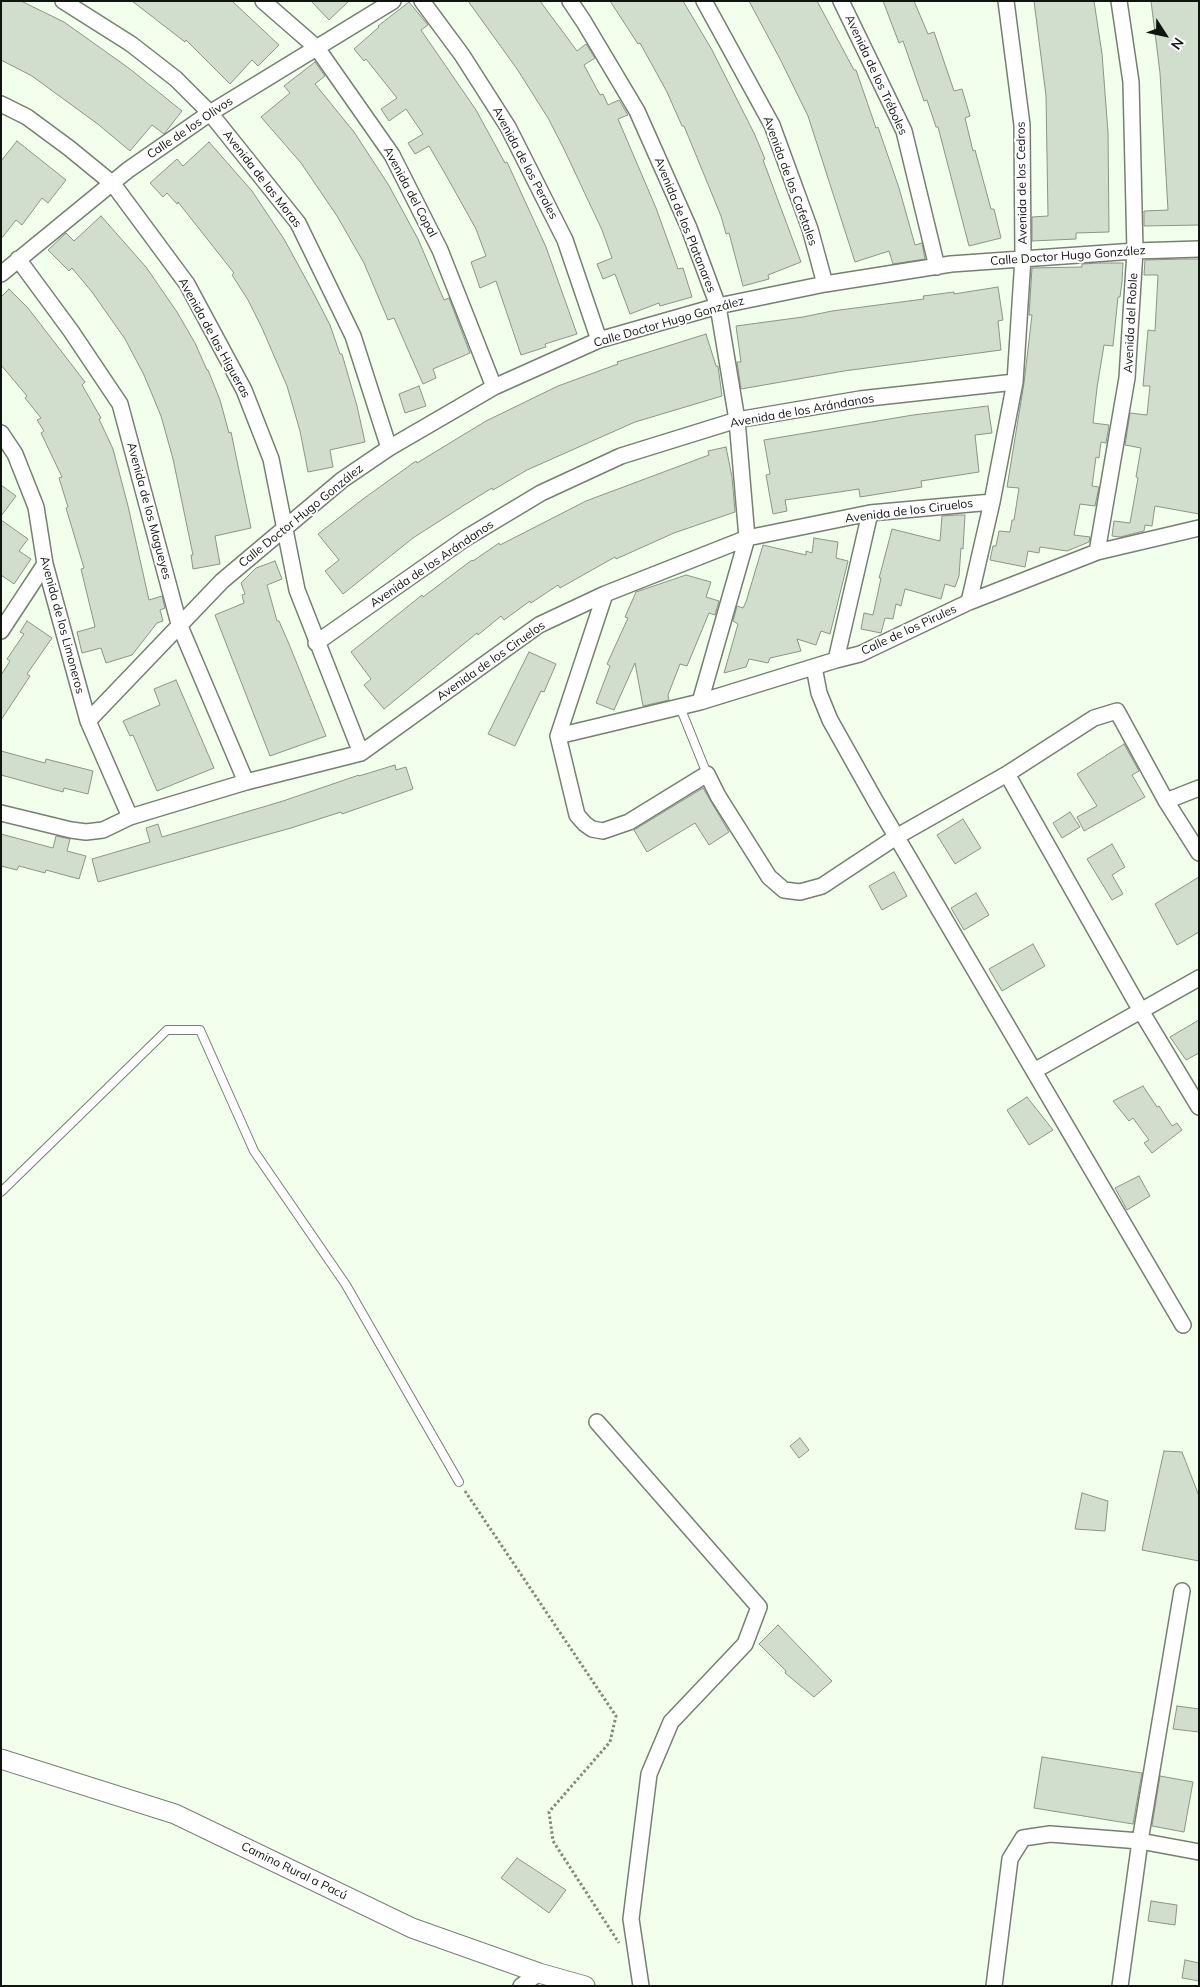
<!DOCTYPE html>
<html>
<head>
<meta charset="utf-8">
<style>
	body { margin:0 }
	#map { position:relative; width:1200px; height:1987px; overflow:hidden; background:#f3ffed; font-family:Mulish,sans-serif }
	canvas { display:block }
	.frame { position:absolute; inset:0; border:2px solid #10140e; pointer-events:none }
	.north { position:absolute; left:1140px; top:10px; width:50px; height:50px; -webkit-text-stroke:4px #fff; paint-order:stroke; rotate:125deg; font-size:14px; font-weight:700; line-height:20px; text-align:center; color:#10140e }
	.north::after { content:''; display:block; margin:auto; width:18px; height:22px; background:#10140e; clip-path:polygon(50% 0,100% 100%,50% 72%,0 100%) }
</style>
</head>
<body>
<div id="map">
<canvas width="1200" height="1987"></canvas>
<div class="frame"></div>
<div class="north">N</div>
</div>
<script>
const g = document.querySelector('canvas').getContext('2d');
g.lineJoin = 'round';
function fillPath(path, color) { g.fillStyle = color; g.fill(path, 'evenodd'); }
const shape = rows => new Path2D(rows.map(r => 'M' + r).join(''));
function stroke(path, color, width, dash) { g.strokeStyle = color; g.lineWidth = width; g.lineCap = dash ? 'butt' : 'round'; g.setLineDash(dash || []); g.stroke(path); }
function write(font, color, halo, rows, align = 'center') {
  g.font = font + ' Mulish,sans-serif'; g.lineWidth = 4; g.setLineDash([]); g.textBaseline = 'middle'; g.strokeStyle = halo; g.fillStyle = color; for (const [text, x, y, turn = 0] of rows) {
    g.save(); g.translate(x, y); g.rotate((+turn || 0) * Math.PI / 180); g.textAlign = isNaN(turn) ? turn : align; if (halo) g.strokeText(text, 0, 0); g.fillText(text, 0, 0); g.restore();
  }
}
const building = shape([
	[1,1,21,1,64,22,130,69,182,111,164,134,152,125,130,151,99,125,32,76,1,60,1,1],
	[132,1,232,1,279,45,258,66,252,60,230,84,186,40,185,42,132,1],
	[311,1,349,1,329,20,311,1],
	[468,1,540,1,577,51,586,44,595,58,584,65,600,95,603,94,608,105,619,100,628,115,618,119,656,208,678,269,683,268,692,297,660,306,659,303,630,314,615,274,603,279,597,264,612,258,602,230,563,147,548,118,517,69,468,1],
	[610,1,683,1,712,50,754,133,765,159,763,160,801,262,768,275,769,279,743,286,729,233,726,234,721,216,684,126,682,126,667,92,640,43,638,44,610,1],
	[749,1,817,1,854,70,856,70,876,128,878,127,899,188,915,245,922,243,925,259,893,264,889,251,855,262,808,116,780,59,749,1],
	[883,1,914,1,928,34,934,32,954,91,962,89,970,116,965,118,973,151,975,150,991,209,994,209,1001,238,969,246,938,127,936,127,927,100,924,101,903,41,899,43,883,1],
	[1034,1,1094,1,1102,54,1108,132,1109,232,1076,233,1076,239,1032,241,1032,217,1048,216,1046,96,1034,1],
	[1151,1,1199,1,1199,225,1144,226,1144,211,1168,210,1160,73,1151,1],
	[409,2,428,25,421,30,476,110,505,163,507,162,546,247,577,334,545,344,546,347,521,355,496,281,480,288,471,262,486,256,476,229,447,177,429,146,415,154,408,143,423,134,406,109,389,121,381,109,397,98,366,59,364,61,354,49,379,27,378,26,409,2],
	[315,62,325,76,315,84,354,132,388,184,418,239,444,300,449,298,470,353,433,369,436,378,423,384,394,318,388,320,364,263,337,216,301,163,261,117,290,93,284,86,315,62],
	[17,141,66,180,48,203,42,198,22,225,16,220,1,239,1,161,17,141],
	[209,142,252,191,284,239,314,294,330,325,340,354,342,354,357,406,365,442,330,450,333,467,308,472,300,431,287,386,262,328,248,300,232,275,234,273,178,202,177,204,167,193,163,197,150,183,177,159,183,166,209,142],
	[101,216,146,267,177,312,195,343,207,370,208,370,220,400,229,433,231,432,251,528,215,536,220,564,193,569,191,555,193,555,173,459,161,416,144,375,125,339,92,292,72,268,69,271,48,250,66,233,74,241,101,216],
	[1186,259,1199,259,1199,514,1155,506,1152,526,1145,525,1144,531,1120,537,1112,536,1114,521,1130,523,1138,478,1136,477,1141,448,1125,445,1130,413,1147,415,1150,386,1143,386,1148,330,1155,331,1158,275,1144,275,1145,260,1186,259],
	[1100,263,1123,263,1122,282,1120,297,1118,297,1113,346,1104,345,1097,388,1093,423,1109,425,1106,443,1101,442,1099,458,1096,457,1092,486,1099,487,1095,506,1080,504,1074,535,1090,537,1089,542,1067,551,1040,547,1039,553,1028,551,1025,567,990,560,993,546,996,546,999,531,1010,532,1012,520,1014,520,1019,488,1007,487,1024,383,1032,315,1029,315,1032,268,1082,267,1082,264,1100,263],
	[998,287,1003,320,998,321,1001,350,844,371,741,389,737,362,741,362,736,326,803,317,832,311,924,299,923,296,954,292,954,294,998,287],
	[9,289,28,308,85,382,82,385,101,418,99,419,113,449,128,506,149,600,162,596,165,608,160,610,163,621,157,623,132,655,106,663,101,648,82,653,77,632,95,627,81,569,84,568,66,508,68,507,59,478,62,477,41,433,44,431,37,420,41,418,25,398,27,396,1,365,1,297,9,289],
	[706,334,716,366,718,366,722,396,635,422,527,470,493,490,492,488,466,504,413,538,343,594,325,571,339,560,318,534,363,499,416,461,417,463,486,421,558,386,618,364,617,362,706,334],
	[419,386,426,406,405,413,399,394,419,386],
	[988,406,992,433,975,435,979,472,921,481,922,487,860,497,859,489,785,500,787,511,773,514,766,475,770,474,764,440,913,415,988,406],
	[726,447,732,477,735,512,674,533,616,559,615,557,560,588,558,585,531,603,530,601,504,620,501,616,478,635,477,633,384,709,364,685,371,679,351,652,422,595,423,597,472,560,473,561,499,543,500,545,586,501,709,455,708,451,726,447],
	[1,485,16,496,1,516,1,485],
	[957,515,965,515,963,549,961,548,959,576,955,587,945,584,941,599,905,589,901,606,896,604,893,619,885,618,881,633,861,629,864,613,873,615,881,578,879,578,881,571,892,529,940,541,942,516,957,515],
	[1,520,28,539,19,551,31,559,14,584,1,575,1,520],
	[814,538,838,542,836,558,848,561,830,634,821,631,816,645,797,639,801,651,770,658,768,663,749,659,746,667,724,673,738,624,733,621,737,606,743,608,746,602,763,545,806,555,806,551,812,553,814,538],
	[275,561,282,579,267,585,277,621,279,621,289,644,326,736,270,756,215,615,244,603,242,595,245,594,241,583,256,568,275,561],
	[686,575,711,582,706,597,719,601,715,615,709,613,687,666,680,664,668,695,669,700,643,706,635,663,614,710,596,703,610,666,607,664,628,618,625,617,636,592,686,575],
	[27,621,52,638,27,674,30,676,1,720,1,675,10,661,7,659,24,634,20,632,27,621],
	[529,652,556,664,544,692,541,691,515,746,488,734,529,652],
	[176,680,214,768,157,791,133,735,130,736,123,721,160,705,154,689,176,680],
	[1124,744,1139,771,1132,775,1145,797,1084,831,1077,817,1097,806,1077,774,1124,744],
	[1,751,45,763,46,759,93,771,88,794,64,788,63,792,1,775,1,751],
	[395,765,396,770,406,767,413,789,342,814,341,812,291,828,98,882,92,859,150,842,146,828,158,824,162,837,283,801,359,775,359,776,395,765],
	[703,788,729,832,709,845,695,823,647,852,634,830,703,788],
	[1070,812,1080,827,1062,838,1053,823,1070,812],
	[963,819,981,848,955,864,937,835,963,819],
	[1,834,53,848,56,836,70,839,67,851,86,856,79,879,46,870,45,873,19,866,17,870,1,866,1,834],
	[1112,844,1125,867,1112,875,1123,894,1112,900,1087,859,1112,844],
	[894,872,907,896,882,910,869,886,894,872],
	[1199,877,1199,932,1177,945,1155,904,1199,877],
	[976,893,989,915,964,930,951,908,976,893],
	[1033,944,1045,966,1002,991,989,969,1033,944],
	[1199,1020,1199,1053,1186,1060,1170,1037,1199,1020],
	[1143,1086,1157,1107,1159,1106,1172,1126,1177,1123,1182,1130,1152,1153,1144,1143,1149,1140,1133,1118,1129,1121,1113,1101,1143,1086],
	[1027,1097,1053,1130,1029,1145,1007,1110,1027,1097],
	[1139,1176,1150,1196,1127,1210,1115,1188,1139,1176],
	[800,1438,809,1450,799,1458,790,1446,800,1438],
	[1164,1451,1182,1452,1199,1496,1199,1561,1142,1550,1164,1451],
	[1082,1493,1108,1501,1105,1531,1075,1529,1082,1493],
	[778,1625,832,1681,814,1697,785,1673,786,1671,759,1644,778,1625],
	[1177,1706,1199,1709,1199,1732,1173,1729,1177,1706],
	[1042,1757,1142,1773,1133,1824,1034,1808,1042,1757],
	[1160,1776,1193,1782,1184,1832,1152,1826,1160,1776],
	[517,1858,566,1890,549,1913,501,1878,517,1858],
	[1151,1901,1177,1905,1175,1925,1148,1921,1151,1901],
	[1185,1960,1199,1963,1199,1981,1182,1978,1185,1960]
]);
const path = shape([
	[465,1491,616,1716,610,1742,549,1812,553,1841,619,1943]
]);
const service = shape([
	[680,707,707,774],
	[1,1192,167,1030,200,1030,254,1151,346,1285,459,1482]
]);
const minor = shape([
	[63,1,131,44,176,79,210,113,298,223,353,336,389,448],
	[263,1,317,48,392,155,440,250,494,387],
	[422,1,462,55,508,127,565,240,599,340],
	[570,1,584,22,637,111,689,228,718,306,737,420,747,538,700,702],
	[704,1,772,125,810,229,825,284],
	[841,1,904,131,937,267],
	[1,104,27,117,69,148,113,184,187,284,244,390,271,459,297,590,361,753],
	[18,259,71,331,120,404,179,624,246,782],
	[1,274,128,170,210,113,393,1],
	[1,433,15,454,36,507,45,564,88,721,130,817],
	[1097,552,1127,378,1135,251,1131,82,1119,1],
	[605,594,558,736,577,815,585,824,592,829,603,831,629,822,707,774,718,796,769,877,784,890,800,892,822,886,896,837,1007,774,1094,718,1117,711,1166,801,1199,853],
	[969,602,992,502,1015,382,1023,258,1022,125,1006,1],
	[1,631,45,564],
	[316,643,466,538,541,493,621,456,737,420,860,399,1015,382],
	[836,660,870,513],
	[814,667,819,693,830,720,876,802,1183,1325],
	[88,721,222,581,342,480,389,448,494,387,599,340,718,306,825,284,951,264,1135,251,1199,249],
	[558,736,700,702,836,660,860,654,969,602,1097,552,1199,528],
	[1007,774,1141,1011,1199,1107],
	[1166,801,1199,788],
	[1,813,71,830,86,832,103,830,130,817,246,782,361,753,539,625,605,594,747,538,870,513,992,502],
	[1034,1071,1199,978],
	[597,1422,759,1607,745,1644,671,1722,649,1774,631,1919,641,1986],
	[521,1986,539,1973],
	[994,1986,1010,1859,1023,1838,1050,1834,1140,1841,1199,1852],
	[1120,1986,1140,1841,1182,1591]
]);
const tertiary = shape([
	[1,1759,175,1814,412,1928,539,1973,585,1986]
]);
const streetNames = [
	["Avenida de los Tréboles",876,75,65],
	["Calle de los Olivos",190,128,-34],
	["Avenida de los Perales",525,163,62],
	["Avenida de las Moras",262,179,52],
	["Avenida de los Cafetales",790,181,70],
	["Avenida de los Cedros",1022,183,-91],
	["Avenida del Copal",410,192,62],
	["Avenida de los Platanares",685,225,68],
	["Calle Doctor Hugo González",1068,256,-4],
	["Calle Doctor Hugo González",669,322,-16],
	["Avenida del Roble",1131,323,-87],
	["Avenida de las Higueras",214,338,61],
	["Avenida de los Arándanos",802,411,-10],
	["Avenida de los Magueyes",149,511,75],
	["Avenida de los Ciruelos",909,511,-7],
	["Calle Doctor Hugo González",301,516,-39],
	["Avenida de los Arándanos",432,564,-34],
	["Avenida de los Limoneros",62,625,75],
	["Calle de los Pirules",909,630,-25],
	["Avenida de los Ciruelos",491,661,-35],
	["Camino Rural a Pacú",294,1871,26]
];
fillPath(building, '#d2decd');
stroke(building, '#8a9585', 1);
stroke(service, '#758070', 10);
stroke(minor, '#758070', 18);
stroke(tertiary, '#758070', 21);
stroke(path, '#81897d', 3, [2.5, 2.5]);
stroke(service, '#fff', 8);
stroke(minor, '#fff', 15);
stroke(tertiary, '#fff', 19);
write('12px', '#10140e', '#fff', streetNames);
</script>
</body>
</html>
